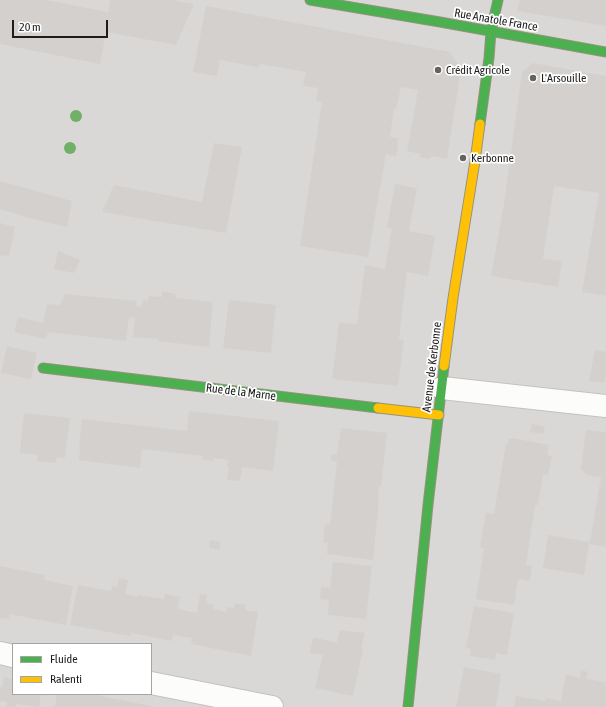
<!DOCTYPE html>
<html>
<head>
<meta charset="utf-8">
<style>
	body { margin:0 }
	#map { position:relative; width:606px; height:707px; overflow:hidden; background:#ece8e4; font-family:"Asap Condensed",sans-serif }
	canvas { display:block }
	.legend { position:absolute; left:12px; top:643px; width:140px; height:52px; box-sizing:border-box; background:#fff; border:1px solid #a4a4a4; margin:0; padding:5px 7px; list-style:none; font-size:12px; color:#1c1c1c }
	.legend li { display:flex; align-items:center; gap:8px; height:20px }
	.legend b { width:20px; border:1px solid #a4a4a4 }
	.scale { position:absolute; left:12px; top:20px; width:96px; height:18px; box-sizing:border-box; border:2px solid #1c1c1c; border-top:0; padding-left:5px; font-size:12px; line-height:14px; white-space:nowrap; color:#1c1c1c; -webkit-text-stroke:3px #fff; paint-order:stroke }
</style>
</head>
<body>
<div id="map">
<canvas width="606" height="707"></canvas>
<ul class="legend">
<li><b style="height:5px;background:#4caf50"></b>Fluide</li>
<li><b style="height:5px;background:#ffc107"></b>Ralenti</li>
</ul>
<div class="scale">20 m</div>
</div>
<script>
const g = document.querySelector('canvas').getContext('2d');
g.lineJoin = 'round';
function fillPath(path, color) { g.fillStyle = color; g.fill(path, 'evenodd'); }
const shape = rows => new Path2D(rows.map(r => 'M' + r).join(''));
function stroke(path, color, width, dash) { g.strokeStyle = color; g.lineWidth = width; g.lineCap = dash ? 'butt' : 'round'; g.setLineDash(dash || []); g.stroke(path); }
function write(font, color, halo, rows, align = 'center') {
  g.font = font + ' "Asap Condensed",sans-serif'; g.lineWidth = 3.5; g.setLineDash([]); g.textBaseline = 'middle'; g.strokeStyle = halo; g.fillStyle = color; for (const [text, x, y, turn = 0] of rows) {
    g.save(); g.translate(x, y); g.rotate((+turn || 0) * Math.PI / 180); g.textAlign = isNaN(turn) ? turn : align; if (halo) g.strokeText(text, 0, 0); g.fillText(text, 0, 0); g.restore();
  }
}
const residential = shape([
	[0,0,606,0,606,707,0,707],
	[13,644,151,644,151,694,13,694]
]);
const religious = shape([
	[386,0,429,0,428,7]
]);
const building = shape([
	[0,0,46,0,108,12,110,0,172,0,194,4,176,45,106,32,100,64,0,44],
	[520,0,606,0,606,26,517,11],
	[206,6,450,52,461,69,447,159,431,156,430,159,419,157,420,154,407,151,418,90,401,87,396,109,394,109,390,137,398,138,397,147,398,147,396,156,386,154,368,257,300,246,322,102,316,101,318,88,303,86,306,72,260,64,259,67,257,67,220,60,217,76,193,72],
	[533,63,606,76,606,296,582,292,599,193,554,186,543,259,562,261,558,287,491,276,504,204,522,72],
	[214,143,242,147,226,233,102,212,114,185,202,202],
	[0,181,72,201,67,227,29,218,0,209],
	[395,184,417,188,409,231,435,236,428,276,407,272,399,339,404,340,398,385,397,386,332,379,339,323,357,324,365,265,385,269,392,228,387,227],
	[0,223,15,227,9,256,0,255],
	[58,251,80,260,74,273,54,269],
	[162,291,176,294,175,298,213,302,209,347,157,341,158,339,133,337,135,318,129,317,126,341,48,332,46,339,14,332,18,317,43,323,47,304,60,305,65,294,137,301,136,306,142,307,143,300,148,301,149,296,162,297],
	[229,300,276,305,271,353,223,348],
	[7,346,37,353,31,379,1,373],
	[595,350,606,352,606,374,604,383,589,381],
	[189,411,279,421,273,471,242,467,240,481,227,480,229,467,227,466,228,460,213,458,213,461,202,460,203,456,142,449,140,468,79,460,80,447,79,447,82,419,187,431],
	[24,413,70,418,65,458,57,457,56,463,37,461,38,455,20,453],
	[532,424,545,427,543,434,530,432],
	[341,428,387,433,381,486,379,487,378,500,379,500,373,560,327,554,328,543,323,542,325,524,330,525,337,462,331,460,332,454,337,455],
	[586,430,606,432,606,547,589,544,584,575,543,568,548,535,590,542,601,477,586,475,581,468],
	[512,438,549,445,547,455,552,456,548,475,543,474,538,505,535,505,526,565,532,566,530,581,518,579,514,605,476,599,484,548,480,547,486,513,494,514,506,444,508,444,508,439,511,439],
	[210,540,221,542,219,550,209,548],
	[333,562,372,566,366,619,328,615,329,600,320,599,321,587,330,588],
	[0,566,45,575,44,580,73,586,66,625,10,614,9,619,0,618],
	[119,578,128,580,125,594,138,597,138,595,164,599,165,594,180,597,178,609,197,613,200,594,207,595,206,603,214,605,213,609,226,612,227,607,234,608,235,603,245,605,245,610,258,612,251,656,191,644,192,638,173,635,172,641,131,633,130,636,70,625,78,585,111,591,112,586,117,587],
	[474,606,514,613,507,655,496,653,495,660,470,656,471,649,466,648],
	[340,630,365,633,361,648,363,649,353,696,315,688,323,655,310,653,313,637,337,643],
	[464,667,501,674,496,707,456,707],
	[581,670,588,672,586,679,606,682,606,707,514,707,516,696,545,701,546,698,561,701,566,674,580,678],
	[4,677,13,679,13,694,41,694,39,707,16,704,16,707,6,707,7,702,0,701,0,687,2,687],
	[57,694,91,694,151,706,150,707,55,707]
]);
const street = shape([
	[442,388,606,406],
	[0,653,13,656],
	[151,683,272,707]
]);
const fast = shape([
	[310,0,440,22,606,52],
	[480,124,489,58,491,31,498,0],
	[43,368,378,408],
	[408,707,428,505,444,366]
]);
const slow = shape([
	[444,366,453,298,475,161,480,124],
	[378,408,439,415]
]);
const trees = [
	[76,116],
	[70,148]
];
const markers = [
	[438,70,4,"#656362"],
	[533,78,4,"#656362"],
	[463,158,4,"#656362"]
];
const streetNames = [
	["Rue Anatole France",496,20,10],
	["Avenue de Kerbonne",432,367,-83],
	["Rue de la Marne",241,392,7]
];
const poiNames = [
	["Crédit Agricole",446,70],
	["L'Arsouille",541,78],
	["Kerbonne",471,158]
];
fillPath(residential, '#dad8d6');
fillPath(religious, '#d9d8d6');
fillPath(building, '#d4d0cd');
stroke(street, '#c4c2c0', 24);
stroke(fast, '#96937c', 11);
stroke(slow, '#96937c', 11);
stroke(street, '#fcfcfb', 22);
stroke(fast, '#4caf50', 9);
stroke(slow, '#ffc107', 9);
g.fillStyle = '#71b067';
for (const [x, y] of trees) { g.beginPath(); g.arc(x, y, 6, 0, 2 * Math.PI); g.fill(); }
for (const [x, y, r, color] of markers) { const dot = new Path2D(); dot.arc(x, y, r, 0, 2 * Math.PI); g.fillStyle = color; g.fill(dot); stroke(dot, '#fff', 1.5); }
write('12px', '#1c1c1c', '#fff', streetNames);
write('12px', '#1c1c1c', '#fff', poiNames, 'left');
</script>
</body>
</html>
